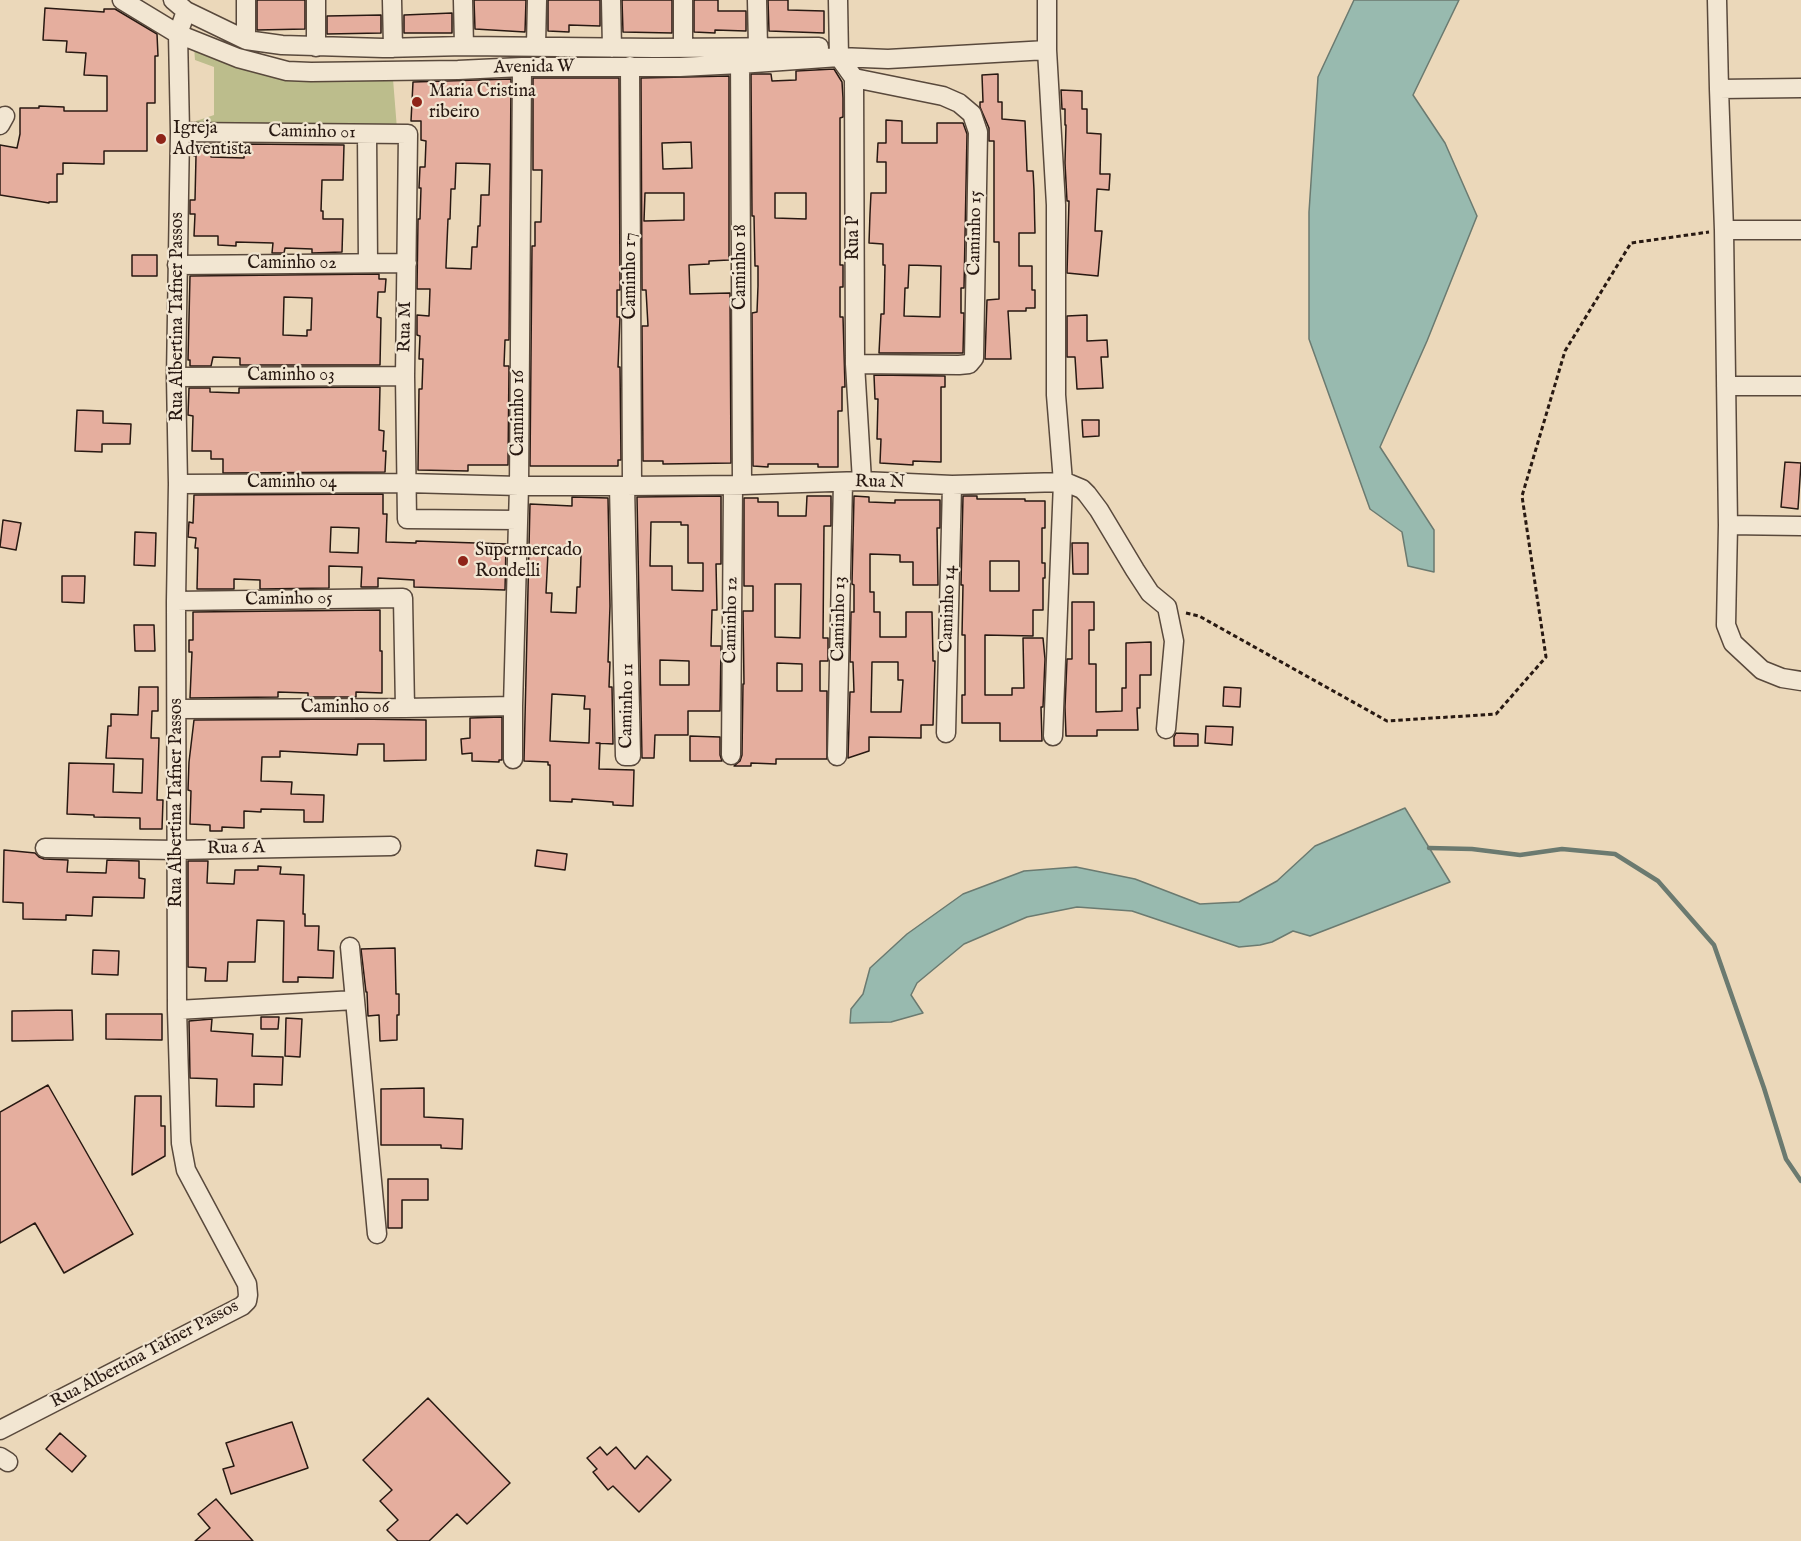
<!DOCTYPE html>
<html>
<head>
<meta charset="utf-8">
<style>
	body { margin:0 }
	canvas { display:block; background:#ebd8ba }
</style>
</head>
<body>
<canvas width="1801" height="1541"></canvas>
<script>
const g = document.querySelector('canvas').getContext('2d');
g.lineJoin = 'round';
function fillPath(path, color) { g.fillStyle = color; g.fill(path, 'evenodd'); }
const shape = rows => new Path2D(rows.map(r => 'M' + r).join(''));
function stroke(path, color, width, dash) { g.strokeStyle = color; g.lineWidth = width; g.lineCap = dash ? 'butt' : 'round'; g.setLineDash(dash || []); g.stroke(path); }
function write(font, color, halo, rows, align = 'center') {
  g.font = font + ' "IM FELL English",serif'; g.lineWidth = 4.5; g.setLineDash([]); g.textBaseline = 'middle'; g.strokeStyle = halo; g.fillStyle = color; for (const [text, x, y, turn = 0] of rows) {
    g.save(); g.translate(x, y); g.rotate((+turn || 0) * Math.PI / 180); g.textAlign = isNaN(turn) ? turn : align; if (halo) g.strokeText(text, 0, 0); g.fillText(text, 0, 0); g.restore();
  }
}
const green = shape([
	[194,47,393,79,397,129,196,127,196,121,214,115,214,67,195,60]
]);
const water = shape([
	[1354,0,1459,0,1413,95,1445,143,1477,216,1427,341,1380,447,1434,530,1434,572,1408,566,1402,532,1370,509,1309,339,1309,212,1318,77,1354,0],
	[1405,808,1450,882,1310,936,1293,931,1272,942,1260,945,1239,947,1132,911,1077,907,1027,917,964,944,917,983,911,995,923,1013,891,1022,850,1023,851,1009,863,994,870,968,907,934,963,894,1024,871,1076,867,1135,879,1200,904,1239,902,1277,881,1315,846,1405,808]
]);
const stream = shape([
	[1429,848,1472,849,1520,855,1562,849,1615,854,1658,881,1714,945,1764,1088,1786,1159,1801,1181]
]);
const building = shape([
	[257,0,305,0,305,29,257,30,257,0],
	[474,0,526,0,525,32,475,29,474,0],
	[548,0,600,0,600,26,569,25,569,32,548,31,548,0],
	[622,0,672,0,672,33,623,32,622,0],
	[694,0,718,0,718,11,746,11,746,31,715,30,715,33,694,32,694,0],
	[768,0,788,0,788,10,824,11,824,33,769,31,768,0],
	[45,8,104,12,104,9,115,9,157,34,158,56,155,56,155,103,147,103,147,151,104,151,104,164,63,163,63,174,57,174,57,202,49,202,49,203,0,195,0,145,17,148,20,134,20,108,39,108,39,106,64,107,64,111,107,111,107,76,84,75,86,53,66,52,67,41,43,40,45,8],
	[452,13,452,33,404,33,404,15,452,13],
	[381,15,381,33,327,34,327,16,381,15],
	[834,69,842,82,843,98,843,117,840,118,840,265,843,265,843,287,840,287,840,317,843,317,845,387,842,387,842,411,838,411,838,467,818,467,818,464,768,464,768,467,753,466,752,313,757,312,758,286,758,266,755,266,754,216,752,216,751,74,771,74,772,81,796,80,796,71,834,69],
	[775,193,806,193,806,219,775,218,775,193],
	[998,74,998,102,1002,102,1002,119,1025,121,1027,171,1033,171,1034,190,1035,233,1019,233,1019,266,1032,266,1032,290,1035,290,1035,308,1026,308,1026,311,1008,311,1011,359,985,359,987,300,999,299,999,242,994,242,994,141,989,141,989,128,980,107,980,102,983,102,982,75,998,74],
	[729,76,729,260,709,261,709,264,689,265,690,294,730,293,731,463,663,464,663,461,643,461,642,326,648,326,646,290,642,290,641,78,729,76],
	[691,142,692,168,663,169,662,143,691,142],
	[645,193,684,193,684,220,644,221,645,193],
	[533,78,619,78,620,290,617,290,617,317,620,317,618,367,620,367,621,460,618,460,618,466,530,466,532,246,535,246,535,222,541,222,542,170,533,170,533,78],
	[511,79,509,340,505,340,504,366,509,366,508,465,468,465,468,471,418,470,419,389,422,389,423,359,419,359,420,336,417,335,417,315,429,316,430,289,417,289,418,219,420,219,421,188,419,188,420,167,425,167,426,141,421,140,421,121,411,121,413,82,511,79],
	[456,163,490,164,489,195,481,195,480,226,478,226,477,247,472,247,471,269,446,268,446,266,448,219,450,219,451,189,455,189,456,163],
	[1061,90,1082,91,1082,109,1087,109,1087,133,1101,134,1100,174,1110,174,1109,190,1097,189,1095,231,1102,231,1098,276,1067,273,1069,201,1067,201,1065,163,1066,125,1065,125,1065,109,1062,109,1061,90],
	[886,120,902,121,902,143,937,143,937,123,963,123,967,134,964,288,961,288,961,313,964,313,963,353,879,353,881,314,884,314,885,265,883,265,883,244,869,243,870,214,871,193,886,193,886,162,877,162,878,143,886,143,886,120],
	[909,265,941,266,940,317,904,316,905,288,908,288,909,265],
	[195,143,212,144,211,157,244,158,245,144,344,145,343,180,322,180,321,211,323,211,323,219,343,219,342,252,312,253,312,249,285,248,284,253,272,253,273,243,236,242,236,246,218,245,218,236,194,236,195,214,190,214,190,200,195,200,196,156,194,156,195,143],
	[132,255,157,255,157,276,132,276,132,255],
	[379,274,379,279,386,279,385,292,378,292,377,317,381,318,380,365,240,365,240,358,213,357,211,366,190,366,190,360,188,360,190,276,379,274],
	[284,297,312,298,311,330,307,330,307,336,283,335,284,297],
	[1087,315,1087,341,1107,340,1108,357,1101,357,1103,388,1077,389,1075,357,1067,357,1067,316,1087,315],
	[874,375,945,376,945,387,941,387,941,462,913,461,913,465,880,463,881,439,877,439,878,399,875,399,874,375],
	[380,387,379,430,384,431,383,451,386,451,385,472,223,473,223,459,211,459,211,451,192,451,193,416,188,415,189,388,210,388,210,392,239,393,239,388,380,387],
	[77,410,103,411,103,423,131,424,130,444,102,444,102,452,75,451,77,410],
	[1082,420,1099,420,1099,436,1083,437,1082,420],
	[1785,462,1801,463,1798,509,1781,507,1785,462],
	[383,494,383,514,387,514,386,542,416,543,416,541,506,544,505,590,414,587,414,580,378,578,378,587,361,587,362,567,329,566,329,588,260,589,260,580,234,579,234,589,197,589,198,548,195,548,196,538,188,537,189,522,193,523,194,495,383,494],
	[331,527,359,528,358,553,330,552,331,527],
	[721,496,721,564,716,564,717,610,712,610,711,646,721,646,720,711,688,711,688,735,655,735,654,758,642,758,637,497,721,496],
	[651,522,681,522,681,525,688,525,688,563,703,563,703,591,672,590,672,566,650,566,651,522],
	[660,660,689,661,689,685,660,685,660,660],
	[807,496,831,496,831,526,824,526,823,638,828,638,828,661,820,661,820,691,827,691,827,759,776,759,776,764,751,763,751,766,734,766,740,761,742,755,743,684,744,684,743,611,753,611,753,586,744,586,744,498,758,498,758,502,778,502,778,516,806,516,807,496],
	[775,584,801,584,800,638,775,637,775,584],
	[777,663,802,664,802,691,777,691,777,663],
	[854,496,869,497,869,502,895,503,895,500,940,500,940,528,937,528,938,585,913,585,913,562,900,562,900,555,870,554,870,592,874,592,874,612,880,612,880,637,906,637,906,612,932,612,933,661,935,661,933,725,921,725,921,738,869,737,869,751,848,758,850,692,854,692,853,662,850,662,851,612,854,612,854,585,852,584,854,496],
	[872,662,898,662,898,680,903,680,901,712,871,712,872,662],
	[963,496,977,496,977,499,1025,499,1025,501,1045,501,1045,528,1042,528,1042,563,1045,563,1045,578,1043,578,1043,610,1033,610,1033,636,985,635,985,695,1012,695,1012,688,1024,688,1023,638,1043,638,1045,659,1043,707,1041,707,1042,741,1000,741,1000,723,962,723,962,695,965,695,965,635,962,635,963,585,961,585,963,496],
	[990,561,1019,561,1019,591,990,591,990,561],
	[572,497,608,498,610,606,608,662,610,662,609,687,612,687,613,744,596,743,600,743,599,769,634,770,633,806,613,805,613,802,572,799,572,802,550,801,550,765,548,765,548,762,524,761,530,504,572,506,572,497],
	[548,553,581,555,580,587,577,587,576,613,551,612,552,593,546,593,548,553],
	[552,694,585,696,584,709,590,709,589,743,550,741,552,694],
	[3,520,21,523,16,550,0,547,3,520],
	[135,532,156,533,155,566,134,565,135,532],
	[1072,543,1088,543,1088,574,1073,574,1072,543],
	[62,576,85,576,84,603,62,602,62,576],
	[1072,602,1094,602,1094,630,1089,630,1089,664,1096,664,1096,712,1122,711,1122,688,1126,688,1126,643,1151,642,1151,675,1140,675,1140,708,1137,708,1138,730,1097,730,1097,736,1066,736,1065,707,1067,659,1072,659,1072,602],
	[380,610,380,651,382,651,382,693,356,692,356,697,308,697,308,693,278,692,278,697,190,698,192,652,189,652,189,640,193,640,193,612,380,610],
	[134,625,154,625,155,651,135,651,134,625],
	[139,687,158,687,158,711,152,711,151,738,159,738,157,800,163,800,162,829,140,829,140,818,94,817,94,815,67,814,69,763,114,764,113,792,142,793,143,759,106,758,108,726,111,726,111,714,138,715,139,687],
	[1224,687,1241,688,1240,707,1223,706,1224,687],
	[502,717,502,760,499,760,499,762,472,761,472,753,462,754,461,739,470,738,470,718,502,717],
	[355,719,426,720,426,760,384,761,384,744,358,744,357,755,280,751,280,757,262,757,261,781,292,782,291,794,324,795,323,822,304,822,304,810,261,809,261,812,244,811,244,828,222,827,222,831,210,831,210,825,190,824,191,791,188,790,189,762,194,720,355,719],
	[1206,726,1233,727,1232,745,1205,743,1206,726],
	[1176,733,1198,734,1198,746,1174,746,1174,737,1176,733],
	[690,736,720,737,720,755,722,761,690,761,690,736],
	[4,850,35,853,39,857,44,859,68,860,67,872,106,873,107,860,139,861,139,878,145,879,144,898,93,897,92,916,66,915,66,920,23,919,23,903,3,902,4,850],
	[537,850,567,854,565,870,535,866,537,850],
	[188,861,208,861,207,883,234,884,235,870,258,870,258,866,281,867,280,874,304,875,303,914,305,914,305,926,319,926,318,950,334,951,333,978,298,977,298,982,283,982,284,921,257,920,255,962,228,962,227,981,205,981,206,968,188,967,188,861],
	[395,948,396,994,399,994,399,1015,397,1015,397,1040,380,1041,379,1015,368,1016,367,992,366,992,361,949,395,948],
	[93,950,119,951,118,975,92,974,93,950],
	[72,1010,73,1040,12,1041,12,1011,72,1010],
	[106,1014,162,1014,162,1040,106,1039,106,1014],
	[261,1017,279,1017,278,1029,261,1029,261,1017],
	[286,1018,302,1019,300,1057,285,1056,286,1018],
	[212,1019,211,1031,253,1034,252,1056,283,1057,282,1085,254,1084,254,1107,216,1106,217,1079,190,1078,189,1021,212,1019],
	[48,1085,133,1234,64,1273,35,1223,0,1243,0,1112,48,1085],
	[424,1088,424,1117,463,1119,462,1149,441,1148,441,1145,381,1145,381,1089,424,1088],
	[135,1096,161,1096,161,1126,165,1126,165,1156,132,1175,135,1096],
	[388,1179,428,1179,428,1200,402,1200,402,1228,388,1228,388,1179],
	[428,1398,510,1483,467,1524,457,1514,429,1541,398,1541,387,1530,398,1520,380,1501,392,1490,363,1460,428,1398],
	[292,1422,308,1468,231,1494,223,1469,234,1466,226,1443,292,1422],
	[60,1433,86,1456,72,1472,46,1449,60,1433],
	[600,1447,607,1455,616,1447,635,1469,647,1456,671,1480,639,1512,613,1486,608,1490,593,1472,597,1469,587,1458,600,1447],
	[216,1499,253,1541,195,1541,210,1528,198,1514,216,1499]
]);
const path = shape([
	[1186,613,1199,616,1387,721,1496,714,1546,657,1522,496,1565,351,1631,243,1709,232]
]);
const street = shape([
	[122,0,178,34,238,58,287,71,311,72,458,70,522,67,680,67,740,64,839,57,888,59,1047,50],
	[173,0,186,11,246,40,282,45,383,48,464,46,654,48,819,47],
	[246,0,246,40],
	[316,0,316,47],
	[392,0,393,48],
	[463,0,464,46],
	[611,0,612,48],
	[683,0,683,48],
	[757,0,758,47],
	[838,0,839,57,854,78,855,364,862,481],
	[1047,0,1047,50,1056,205,1056,395,1063,482,1053,736],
	[1717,0,1719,89,1724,230,1728,525,1726,625,1733,643,1762,670,1782,678,1801,681],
	[536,46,537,0],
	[740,53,742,485],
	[630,66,632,485],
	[854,78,943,96,959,103,972,114,978,132,974,358,969,364,959,365,855,364],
	[1719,89,1801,88],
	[0,125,5,116],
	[180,132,408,134,405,376,407,519,518,520],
	[367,134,368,263],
	[1724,230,1801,230],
	[177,265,407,263],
	[176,377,405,376],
	[1726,386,1801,386],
	[178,484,407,483,519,486,625,486,742,485,862,481,952,485,1063,482,1070,484,1082,489,1087,494,1099,510,1135,570,1150,593,1167,607,1174,641,1166,729],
	[619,486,625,486,631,756,625,756,619,486],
	[1728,525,1801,526],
	[176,601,403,598,405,708],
	[177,709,405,708,513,706],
	[946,733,952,485],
	[731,755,733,486],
	[837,756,843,482],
	[513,759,513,706,519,486,522,67],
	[45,848,177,850,391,846],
	[350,947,377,1234],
	[177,1010,355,1000],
	[0,1430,242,1306,247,1301,248,1295,247,1284,186,1170,181,1143,177,1010,176,601,178,484,176,377,180,132,178,34,186,11],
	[0,1457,8,1462]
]);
const markers = [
	[417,102,6,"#8f2418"],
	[161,139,6,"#8f2418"],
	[463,561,6,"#8f2418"]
];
const streetNames = [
	["Avenida W",534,68,-1],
	["Caminho 01",312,133,1],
	["Caminho 15",976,233,-89],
	["Rua P",854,238,-90],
	["Caminho 02",292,264],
	["Caminho 18",741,267,-90],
	["Caminho 17",631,276,-90],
	["Rua Albertina Tafner Passos",178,317,-90],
	["Rua M",406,327,-89],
	["Caminho 03",291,376],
	["Caminho 16",519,413,-90],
	["Caminho 04",292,483],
	["Rua N",880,483,1],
	["Caminho 05",289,600,-1],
	["Caminho 14",949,609,-88],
	["Caminho 13",840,619,-89],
	["Caminho 12",732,620,-89],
	["Caminho 11",628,706,-89],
	["Caminho 06",345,708],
	["Rua Albertina Tafner Passos",177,803,-90],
	["Rua 6 A",236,849,-1],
	["Rua Albertina Tafner Passos",145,1355,-28]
];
const poiNames = [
	["Maria Cristina",429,92],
	["ribeiro",429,113],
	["Igreja",173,129],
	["Adventista",173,150],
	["Supermercado",475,551],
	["Rondelli",475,572]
];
fillPath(green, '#bcbd8c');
fillPath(water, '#98baaf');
stroke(water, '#6b7a70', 1.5);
stroke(stream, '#6b7a70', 4.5);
fillPath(building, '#e5ae9e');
stroke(building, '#281912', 1.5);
stroke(street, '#59493c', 21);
stroke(path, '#281912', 3, [4.5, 3]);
stroke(street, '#f2e6d2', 18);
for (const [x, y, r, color] of markers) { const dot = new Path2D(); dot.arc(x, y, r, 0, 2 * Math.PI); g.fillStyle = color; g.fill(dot); stroke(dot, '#f2e6d2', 2); }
write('18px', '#281912', '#f2e6d2', streetNames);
write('18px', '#281912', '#f2e6d2', poiNames, 'left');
</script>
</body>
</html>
